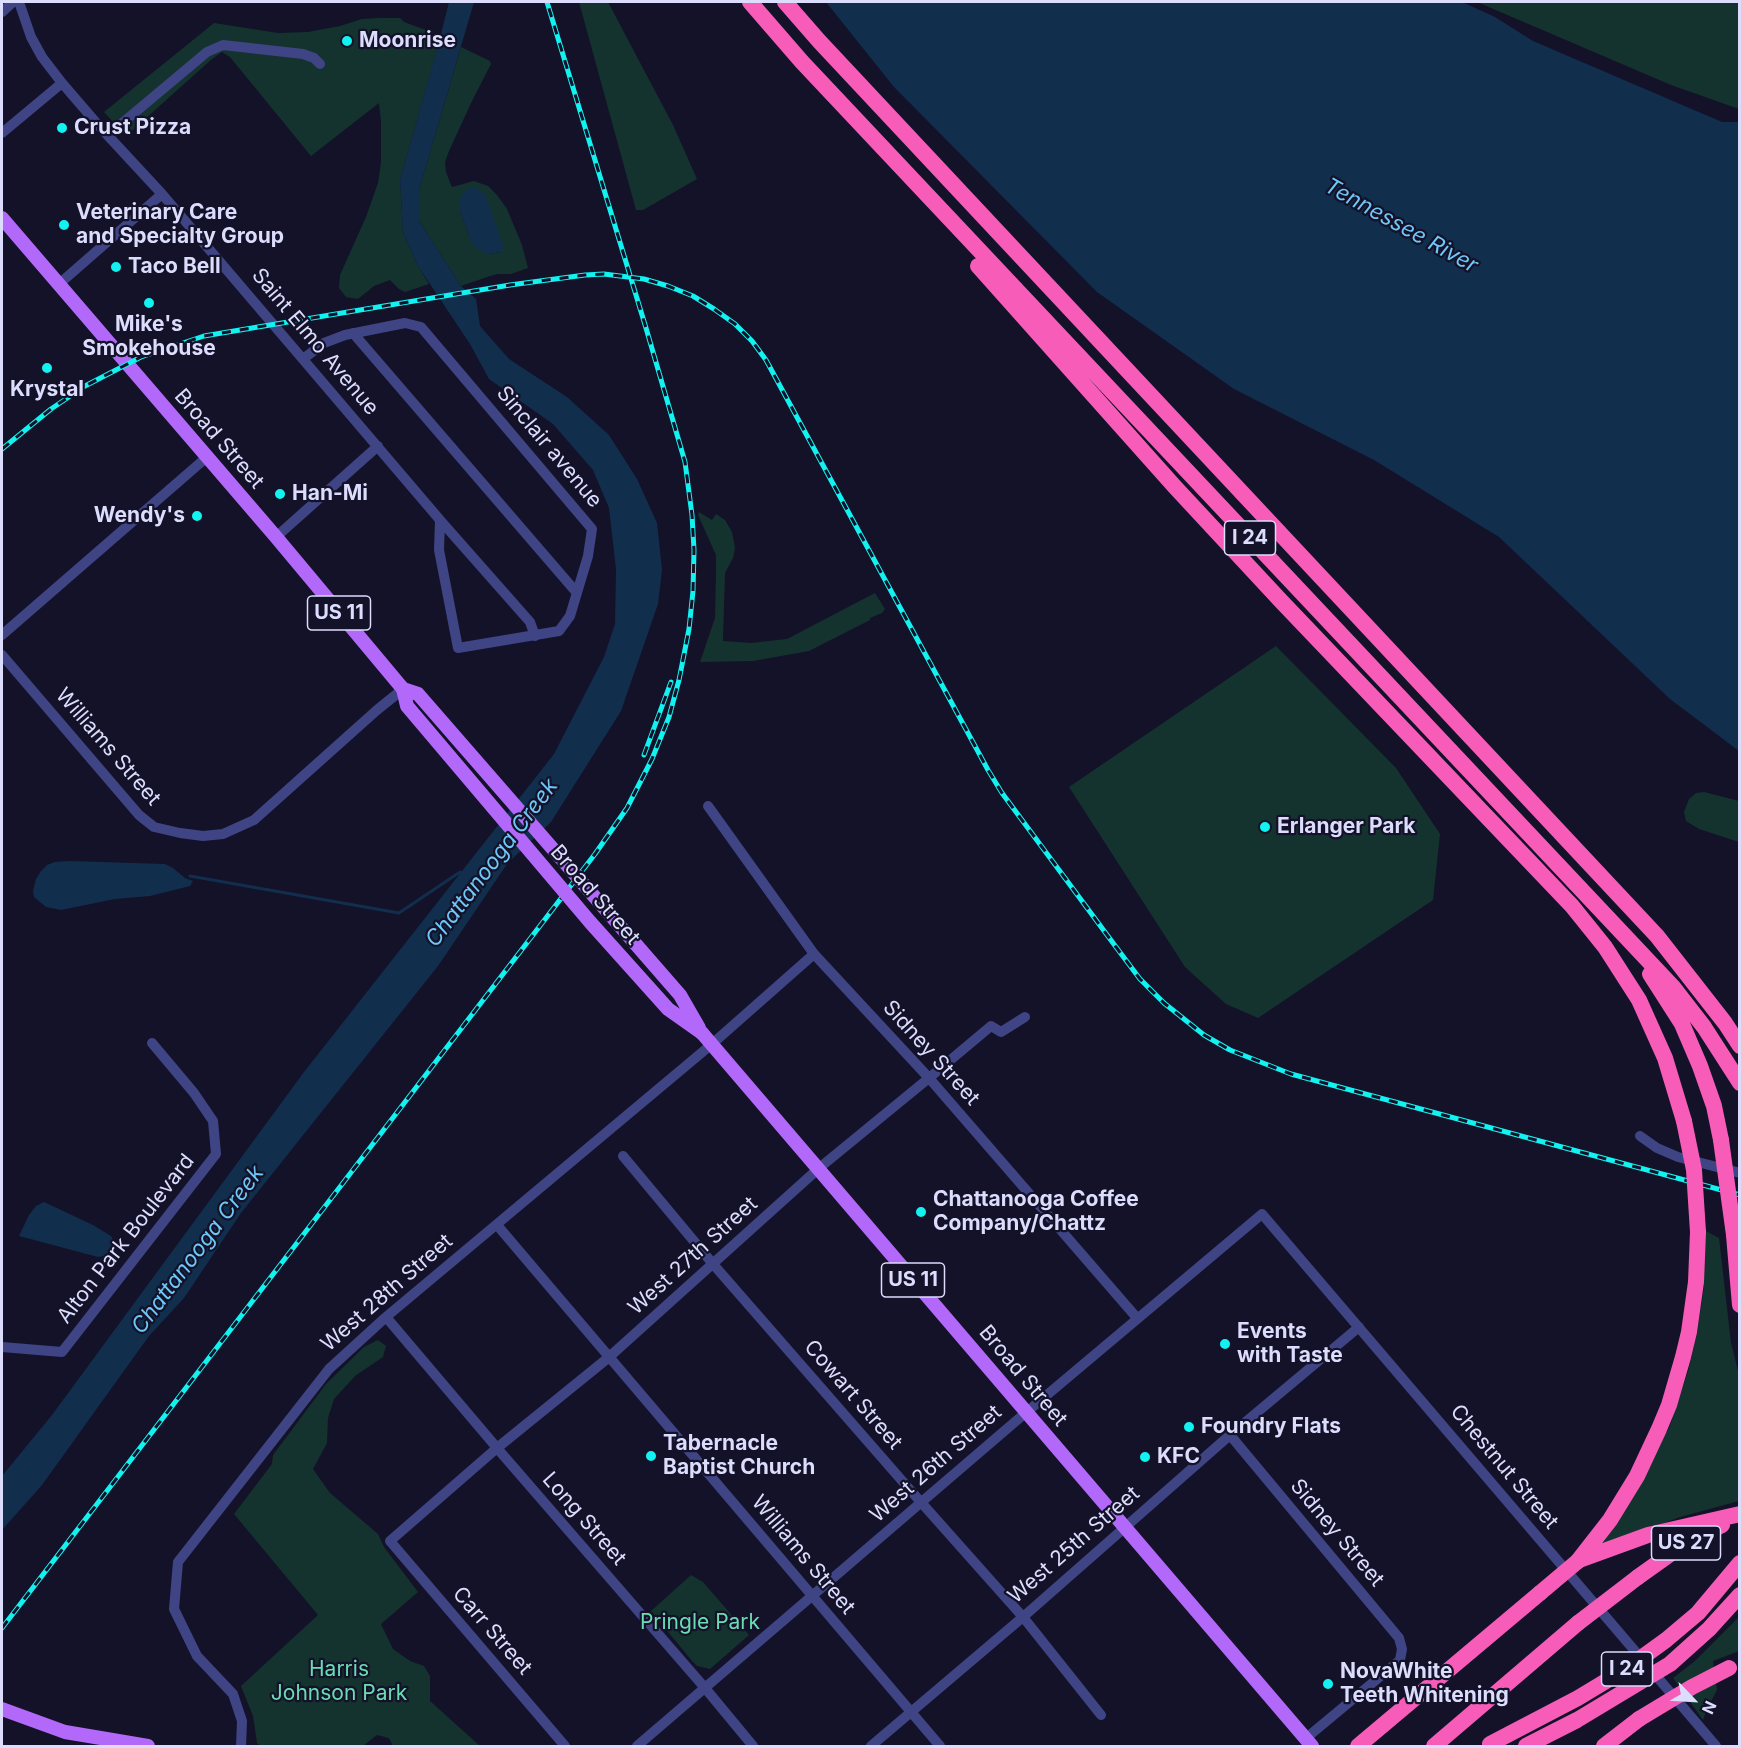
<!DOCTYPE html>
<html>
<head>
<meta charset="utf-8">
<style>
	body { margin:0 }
	#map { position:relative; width:1741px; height:1748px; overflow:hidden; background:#131229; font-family:Inter,sans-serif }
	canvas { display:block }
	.frame { position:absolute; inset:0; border:3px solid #dcdcfd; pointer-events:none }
	.north { position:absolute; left:1663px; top:1670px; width:60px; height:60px; -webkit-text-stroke:4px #131229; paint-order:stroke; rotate:115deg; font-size:16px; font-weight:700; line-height:24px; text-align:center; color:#dcdcfd }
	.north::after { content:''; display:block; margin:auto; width:21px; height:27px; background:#dcdcfd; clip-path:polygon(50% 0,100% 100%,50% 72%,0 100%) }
</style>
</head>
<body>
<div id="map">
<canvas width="1741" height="1748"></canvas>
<div class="frame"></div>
<div class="north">N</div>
</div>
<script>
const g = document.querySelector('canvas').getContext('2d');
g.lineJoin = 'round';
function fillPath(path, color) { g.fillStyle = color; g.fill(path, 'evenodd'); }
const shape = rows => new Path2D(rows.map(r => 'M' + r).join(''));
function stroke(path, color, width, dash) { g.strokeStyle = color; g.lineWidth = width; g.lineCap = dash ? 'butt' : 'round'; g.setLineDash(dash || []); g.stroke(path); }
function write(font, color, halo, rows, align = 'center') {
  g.font = font + ' Inter,sans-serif'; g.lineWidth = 4.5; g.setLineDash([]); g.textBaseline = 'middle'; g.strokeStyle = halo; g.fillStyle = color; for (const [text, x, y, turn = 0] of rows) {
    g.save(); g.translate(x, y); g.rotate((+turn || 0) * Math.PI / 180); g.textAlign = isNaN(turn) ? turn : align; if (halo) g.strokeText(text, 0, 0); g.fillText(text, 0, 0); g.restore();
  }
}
const green = shape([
	[579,2,608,2,673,125,697,179,643,210,636,210],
	[1477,2,1739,2,1739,109,1671,85],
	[379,18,400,18,404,22,426,30,422,38,440,40,400,180,403,232,418,266,429,284,405,292,399,289,390,280,374,286,358,299,346,297,339,288,340,275,366,217,378,183,381,162,381,121,379,103,311,156,230,57,222,52,212,59,126,136,104,112,214,23,278,33,308,32,340,26,362,19],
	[461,47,490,61,491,64,472,101,449,151,445,162,446,172,452,187,474,181,488,186,497,195,507,209,522,245,528,268,511,274,498,274,490,276,461,286,419,221,419,190],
	[460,200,501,252,489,254,469,236,460,211],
	[699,512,712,520,716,514,725,520,732,532,735,548,733,558,725,573,723,641,751,643,787,639,875,593,885,609,882,613,870,618,870,620,809,651,753,661,700,662,715,618,716,573,716,555,698,515],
	[1276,646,1396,768,1440,834,1433,900,1258,1018,1226,1004,1185,967,1069,787],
	[1704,792,1739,801,1739,842,1699,829,1686,821,1684,812,1689,799,1696,793],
	[1704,1230,1719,1238,1731,1343,1739,1375,1739,1501,1680,1517,1595,1550,1647,1468,1670,1426,1689,1368,1697,1333,1704,1287],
	[378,1340,386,1346,383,1357,355,1376,334,1399,328,1418,327,1443,313,1469,330,1493,378,1534,384,1547,418,1592,381,1624,393,1649,410,1661,424,1666,430,1676,430,1701,480,1746,393,1746,389,1738,377,1735,363,1746,261,1746,257,1743,253,1716,241,1686,318,1615,234,1514,272,1464,273,1455,326,1384,364,1347],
	[691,1575,703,1582,749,1635,710,1669,697,1666,692,1661,651,1611],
	[1739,1617,1739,1651,1713,1661,1717,1690,1707,1709,1703,1720,1673,1678,1695,1661]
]);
const water = shape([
	[449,2,474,2,419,190,419,221,461,286,476,299,480,326,509,359,567,397,609,435,637,479,657,523,662,570,658,604,621,711,551,822,507,864,438,966,241,1213,184,1298,149,1336,42,1485,2,1530,2,1476,52,1415,304,1072,554,754,604,657,615,624,616,569,609,508,593,470,553,424,489,379,470,344,418,266,403,232,400,180,438,46],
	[826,2,1462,2,1495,17,1533,41,1722,122,1739,122,1739,751,1670,699,1499,537,1374,460,1234,389,1097,292,894,87],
	[471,188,476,188,485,194,504,248,501,252,489,254,480,250,474,246,469,236,460,211,460,200,464,191],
	[69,861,165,864,173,868,185,878,193,881,190,886,150,896,115,899,61,910,46,907,34,897,33,891,36,879,41,871,47,865,55,862],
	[44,1202,93,1225,111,1236,114,1241,109,1253,104,1256,98,1257,19,1236,29,1215,36,1206]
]);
const stream = shape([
	[190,876,399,913,460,872,463,874]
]);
const minor = shape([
	[19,2,31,37,42,57,62,83,99,126,162,194,440,520,439,550,458,648,559,631,570,616,588,556,592,529,421,327,405,323,345,335,324,343,303,359],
	[2,12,13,2],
	[2,133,62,83],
	[108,135,207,52,223,45,303,54,314,58,320,64],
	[59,284,162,194],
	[353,333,577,593],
	[440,520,530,622,535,636],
	[276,537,378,446],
	[2,635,207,457],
	[2,655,139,815,154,827,180,833,203,836,223,834,254,820,377,710,403,689],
	[708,806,814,954,929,1078,1137,1318],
	[1640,1136,1657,1148,1678,1157,1740,1173],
	[623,1156,713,1264,911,1491,1023,1617,1101,1715],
	[497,1225,940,1746],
	[386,1317,503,1455,705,1688,753,1746],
	[2,1347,62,1352,216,1154,213,1121,194,1093,152,1043],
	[1230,1435,1399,1638,1402,1649,1400,1660,1305,1739],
	[241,1746,242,1721,233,1694,197,1656,174,1609,178,1562,329,1369,386,1317,712,1044,814,954],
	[565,1746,390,1541,497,1448,608,1358,818,1169,929,1078,991,1026,1001,1032,1025,1017],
	[637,1746,1016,1421,1262,1214,1716,1746],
	[871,1746,1023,1617,1230,1435,1359,1327]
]);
const major = shape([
	[2,218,276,537,403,689],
	[702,1033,1312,1746],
	[2,1709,65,1732,148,1746]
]);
const highway = shape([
	[750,2,802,62,1673,987,1704,1027,1740,1083],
	[785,2,819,41,1657,936,1725,1023,1740,1046],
	[978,266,1175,487,1281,601,1572,906,1605,947,1639,1000,1665,1058,1684,1121],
	[1650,974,1682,1024,1700,1066,1714,1106,1721,1140],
	[1734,1235,1740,1305],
	[1582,1559,1648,1535,1740,1514],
	[1578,1561,1610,1520,1637,1476,1659,1429,1669,1405,1683,1357,1689,1332,1696,1282,1698,1232],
	[1638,1577,1687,1542,1722,1525],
	[1358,1746,1540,1593],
	[1434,1746,1578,1623],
	[1604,1746,1639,1719]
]);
const rail = shape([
	[2,449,51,409,85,386,141,357,204,336,510,285,585,275,604,274,644,279,668,286,693,296,714,309,735,324,752,341,766,360,988,770,1002,793,1116,947,1140,979,1164,1003,1204,1035,1230,1050,1291,1074,1740,1195],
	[644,755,671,682],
	[2,1628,595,854,627,808,652,759,669,717,679,680,689,629,693,591,694,550,692,515,685,462,646,328,547,2]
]);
const majorBridge = shape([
	[403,689,407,706,590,922,668,1009,702,1033],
	[403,689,418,694,680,995,699,1028]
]);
const highwayBridge = shape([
	[1684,1121,1694,1170,1698,1232],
	[1721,1140,1734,1235],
	[1540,1593,1578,1561],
	[1578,1623,1638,1577],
	[1639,1719,1692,1687,1729,1668],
	[1490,1744,1578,1698,1626,1669,1666,1640,1698,1613,1740,1563],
	[1526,1746,1577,1720,1670,1664,1709,1629,1740,1595]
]);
const markers = [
	[347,41,6,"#12f3f1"],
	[62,128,6,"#12f3f1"],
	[64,225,6,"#12f3f1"],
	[116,267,6,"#12f3f1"],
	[149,303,6,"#12f3f1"],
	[47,368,6,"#12f3f1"],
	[280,494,6,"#12f3f1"],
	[197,516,6,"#12f3f1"],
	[1265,827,6,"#12f3f1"],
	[921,1212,6,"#12f3f1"],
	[1225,1344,6,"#12f3f1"],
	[1189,1427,6,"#12f3f1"],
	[651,1456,6,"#12f3f1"],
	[1145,1457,6,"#12f3f1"],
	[1328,1684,6,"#12f3f1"]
];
const shields = [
	[1250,538,51],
	[339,613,63],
	[913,1280,63],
	[1686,1543,69],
	[1627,1669,51]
];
const shieldNames = [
	["I 24",1250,538],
	["US 11",339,613],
	["US 11",913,1280],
	["US 27",1686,1543],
	["I 24",1627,1669]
];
const poiNames = [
	["Moonrise",359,41],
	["Crust Pizza",74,128],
	["Veterinary Care",76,213],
	["and Specialty Group",76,237],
	["Taco Bell",128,267],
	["Mike's",149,325,"center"],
	["Smokehouse",149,349,"center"],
	["Krystal",47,390,"center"],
	["Han-Mi",292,494],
	["Wendy's",185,516,"right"],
	["Erlanger Park",1277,827],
	["Chattanooga Coffee",933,1200],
	["Company/Chattz",933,1224],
	["Events",1237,1332],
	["with Taste",1237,1356],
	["Foundry Flats",1201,1427],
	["Tabernacle",663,1444],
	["Baptist Church",663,1468],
	["KFC",1157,1457],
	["NovaWhite",1340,1672],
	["Teeth Whitening",1340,1696]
];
const streetNames = [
	["Saint Elmo Avenue",315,342,50],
	["Broad Street",219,439,49],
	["Sinclair avenue",549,447,50],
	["Williams Street",108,747,49],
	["Broad Street",595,895,49],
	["Sidney Street",931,1053,48],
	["Alton Park Boulevard",126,1239,-52],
	["West 27th Street",693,1256,-42],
	["West 28th Street",387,1293,-41],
	["Broad Street",1023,1376,50],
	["Cowart Street",853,1395,49],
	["West 26th Street",936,1464,-41],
	["Chestnut Street",1504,1467,50],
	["Long Street",584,1519,49],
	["Sidney Street",1337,1533,50],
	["West 25th Street",1074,1545,-41],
	["Williams Street",803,1555,50],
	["Carr Street",492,1631,49]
];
const parkNames = [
	["Pringle Park",700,1623],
	["Harris",339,1670],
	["Johnson Park",339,1694]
];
const waterNames = [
	["Tennessee River",1401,226,29],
	["Chattanooga Creek",492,863,-53],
	["Chattanooga Creek",198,1250,-53]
];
fillPath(green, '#15332e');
fillPath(water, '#122e4d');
stroke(stream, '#122e4d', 3);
stroke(minor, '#3f4485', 10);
stroke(major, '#b268f8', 14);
stroke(highway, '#f75db8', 16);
stroke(rail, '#12f3f1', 5);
stroke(rail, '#131229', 3, [9]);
stroke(majorBridge, '#b268f8', 14);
stroke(highwayBridge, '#f75db8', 16);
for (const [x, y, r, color] of markers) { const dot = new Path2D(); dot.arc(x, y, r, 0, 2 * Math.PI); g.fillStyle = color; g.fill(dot); stroke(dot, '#131229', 2); }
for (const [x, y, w] of shields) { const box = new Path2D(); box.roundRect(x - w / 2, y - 17, w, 34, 4.5); g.fillStyle = '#131229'; g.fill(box); stroke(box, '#dcdcfd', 1.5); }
write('bold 20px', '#dcdcfd', null, shieldNames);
write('bold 21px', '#dcdcfd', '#131229', poiNames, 'left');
write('21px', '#dcdcfd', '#131229', streetNames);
write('21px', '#6adbb2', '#131229', parkNames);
write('italic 22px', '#6fc7f8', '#131229', waterNames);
</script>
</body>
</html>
